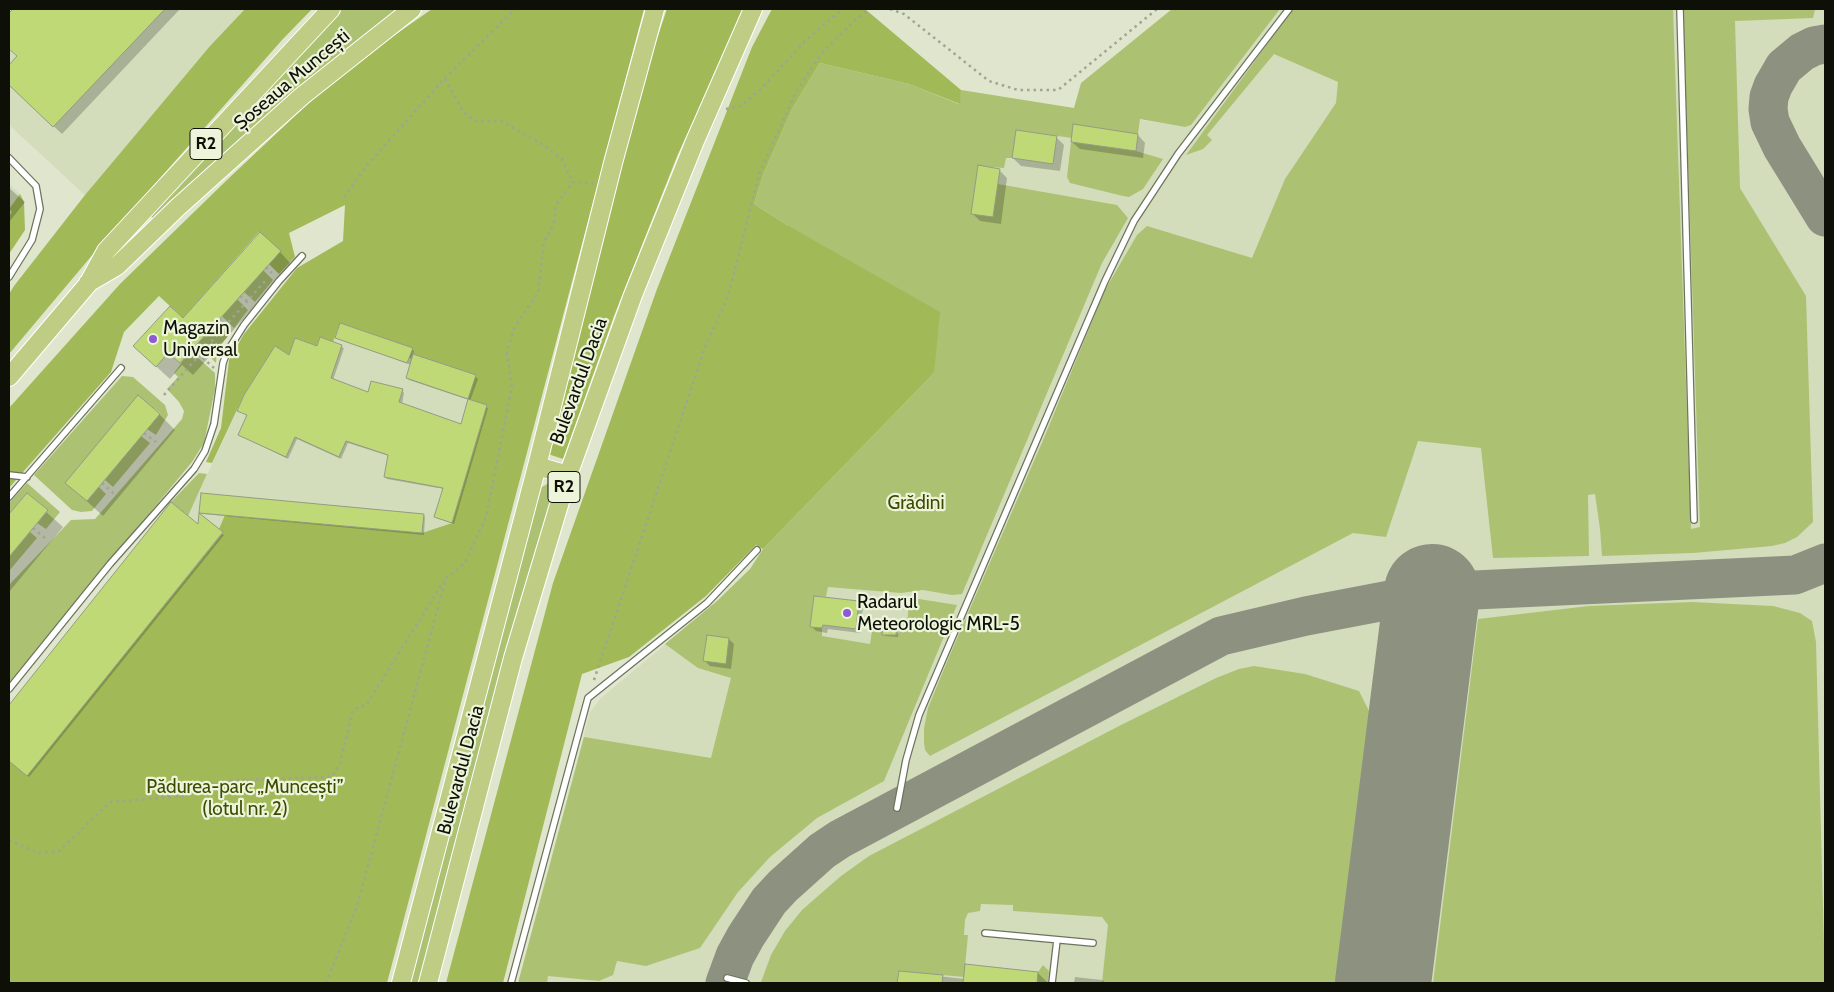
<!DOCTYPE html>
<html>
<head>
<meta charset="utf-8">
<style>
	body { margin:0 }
	#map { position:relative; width:1834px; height:992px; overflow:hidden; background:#dfe6cd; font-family:Cabin,sans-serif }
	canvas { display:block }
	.frame { position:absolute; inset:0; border:10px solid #0e1008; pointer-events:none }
</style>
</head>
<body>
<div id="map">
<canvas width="1834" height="992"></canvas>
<div class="frame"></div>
</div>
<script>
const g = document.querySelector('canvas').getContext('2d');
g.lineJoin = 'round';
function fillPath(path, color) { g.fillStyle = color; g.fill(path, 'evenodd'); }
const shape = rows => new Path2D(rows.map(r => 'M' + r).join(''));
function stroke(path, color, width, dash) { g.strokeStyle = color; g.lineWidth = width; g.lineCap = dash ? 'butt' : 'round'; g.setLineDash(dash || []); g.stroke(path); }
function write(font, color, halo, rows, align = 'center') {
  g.font = font + ' Cabin,sans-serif'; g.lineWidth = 4.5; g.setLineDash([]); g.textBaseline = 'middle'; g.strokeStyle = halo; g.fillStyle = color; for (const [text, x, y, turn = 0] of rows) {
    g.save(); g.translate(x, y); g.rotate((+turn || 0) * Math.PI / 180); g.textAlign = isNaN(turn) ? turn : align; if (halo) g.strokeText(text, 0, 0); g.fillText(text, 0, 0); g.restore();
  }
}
const built = shape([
	[9,9,245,9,210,46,85,195,9,125],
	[1280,9,1825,9,1825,983,518,983,590,712,601,698,717,601,750,569,763,549,934,373,950,217,961,90,1185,127,1191,125],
	[9,184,20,194,9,209,12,212,9,216],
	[340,323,413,348,409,357,429,360,476,375,487,405,452,523,422,533,225,515,223,532,27,776,9,761,9,705,171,502,188,515,237,411,295,338,317,346,320,337,333,342]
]);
const green = shape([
	[341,9,399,9,352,44,154,219,150,216,258,96],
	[1172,9,1280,9,1191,125,1185,127,1140,119,1138,134,1073,125,1072,138,1016,130,1012,158,1006,158,1004,168,978,166,971,214,998,184,1117,205,1128,218,1102,263,962,594,952,595,923,590,901,593,828,587,826,597,814,596,810,627,822,628,822,636,870,644,872,631,882,631,882,635,896,635,907,625,909,602,919,599,957,605,884,781,817,818,770,857,738,892,700,948,646,966,617,961,613,975,599,981,548,976,547,983,518,983,584,737,711,758,731,678,698,668,665,644,717,601,750,569,763,549,934,373,787,225,754,204,763,175,792,109,820,63,909,84,959,104,961,90,1074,108,1081,83],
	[1293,9,1673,9,1691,529,1700,527,1683,9,1815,9,1813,18,1735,21,1740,188,1806,296,1813,522,1797,537,1785,543,1772,546,1693,553,1602,556,1600,529,1595,494,1588,495,1589,556,1493,558,1481,448,1418,441,1386,537,1353,533,930,756,925,750,924,743,924,728,928,708,949,657,1044,438,1105,290,1137,235,1147,226,1252,258,1285,179,1336,103,1338,82,1274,54,1207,135,1212,140,1203,149,1186,155],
	[1071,142,1136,151,1163,159,1143,189,1129,197,1123,196,1070,183,1067,177],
	[263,270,273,280,255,302,244,292],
	[237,299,248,310,234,328,222,316],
	[216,323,229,335,217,350,216,363,197,344],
	[190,351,215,373,215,389,204,443,192,462,9,683,9,585,71,520,95,519,182,419,184,411,179,402,167,389,178,377,174,373],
	[122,376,133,377,165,405,168,415,156,435,147,429,160,413,138,396,66,483,87,501,99,487,106,494,92,511,81,512,72,510,34,475],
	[141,436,150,443,113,487,105,480],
	[199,473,207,474,188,516,171,502],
	[27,483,60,512,46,529,37,523,48,510,27,493,9,514,9,503],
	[549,483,553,495,508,644,420,983,410,983,540,488],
	[30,532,37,538,9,571,9,557],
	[1692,602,1773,606,1800,613,1812,621,1816,642,1825,983,1433,983,1478,619,1589,606],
	[1254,666,1305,674,1359,691,1371,715,1337,983,1102,983,1108,925,1102,917,1013,911,1013,905,981,904,980,911,968,913,965,920,964,935,968,935,964,977,899,971,897,983,766,983,761,982,771,955,785,931,802,910,841,876,869,856,1121,725,1216,678,1239,669],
	[1043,965,1049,971,1048,983,1037,983,1038,972]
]);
const forest = shape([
	[245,9,312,9,282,40,94,253,9,354,9,294,14,286,85,195,210,46],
	[432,9,644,9,387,983,9,983,9,761,27,775,223,533,219,529,225,515,422,533,452,523,487,405,468,399,476,375,429,360,422,362,409,358,412,348,340,323,333,342,320,337,317,346,295,338,289,355,275,346,244,395,212,463,206,462,221,428,229,360,244,334,297,268,343,241,345,205,289,233,295,257,279,274,269,264,280,251,259,232,183,318,159,296,124,332,111,372,9,488,9,408,120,284,228,179,315,97,369,53],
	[667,9,746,9,678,154,614,316,563,459,548,454,643,80],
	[772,9,865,9,961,90,960,104,909,84,820,63,792,109,763,175,754,204,787,225,940,312,934,373,763,549,756,545,706,596,629,657,582,674,503,983,446,983,553,583,657,289,752,47],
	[20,194,24,202,25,230,9,254,9,216,12,212,9,209]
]);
const shadow = shape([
	[15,9,180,9,62,134,9,84,9,66,18,56,9,47,9,15],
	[1138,135,1145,143,1143,158,1080,149,1072,142],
	[1056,137,1064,145,1060,171,1021,166,1013,158],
	[999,170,1007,178,1001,224,980,221,972,213],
	[9,188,25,202,10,221,9,220],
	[280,252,292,265,193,375,182,365,170,379,148,359,183,320],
	[336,337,412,349,414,351,413,355,476,377,478,379,470,401,488,408,454,524,436,517,444,489,387,479,385,476,389,456,348,443,341,459,297,439,288,459,240,435,248,416,239,411,290,357,318,347,321,339,344,348,333,380,369,394,402,390,404,393,402,404,462,425,469,400,409,380,407,378,411,365],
	[159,414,175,430,103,516,67,483],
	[27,495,63,527,9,592,9,516],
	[171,504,199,527,200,515,224,535,29,777,13,763,16,755,9,749,9,707],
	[200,512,423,515,425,517,424,535,203,514],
	[858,602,863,607,860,633,828,629,827,633,816,631,811,626],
	[896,622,899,624,898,637,885,636,883,634],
	[729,639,734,644,731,669,710,666,705,661],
	[900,972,965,979,1038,973,1048,983,899,983],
	[1075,977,1102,980,1106,983,1074,983]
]);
const taxiway = shape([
	[1825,44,1814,46,1802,52,1784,67,1773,86,1769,97,1768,109,1770,122,1782,147,1825,217],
	[725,983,735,956,746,936,769,901,783,886,822,851,840,839,1221,636,1306,616,1432,592,1795,575,1825,563]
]);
const runway = shape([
	[1383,983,1432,592]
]);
const building = shape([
	[13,9,165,9,53,127,9,85,9,65,17,56,9,49,9,13,13,9],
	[1073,124,1138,134,1136,151,1071,142,1073,124],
	[1016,130,1057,136,1053,164,1012,158,1016,130],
	[978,165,1000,169,993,217,971,214,978,165],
	[260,232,281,251,180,363,168,353,156,367,133,346,170,306,183,318,260,232],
	[340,323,413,348,407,363,335,338,340,323],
	[320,337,342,345,331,378,368,392,371,381,403,389,399,402,461,424,468,399,487,405,452,523,434,517,443,488,384,477,388,455,346,441,339,457,295,437,286,457,238,435,247,415,237,411,244,395,275,346,289,355,295,338,317,346,320,337],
	[413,354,476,375,468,399,406,378,413,354],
	[138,395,160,414,87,501,65,483,138,395],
	[27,493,48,510,9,557,9,514,27,493],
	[201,493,424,514,422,533,199,513,201,493],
	[171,502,198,524,199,513,223,532,27,776,9,761,9,705,171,502],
	[814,596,859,601,856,629,823,625,822,628,810,627,814,596],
	[883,620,897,621,896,635,882,635,883,620],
	[707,635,729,638,726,664,703,661,707,635],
	[965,964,1038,972,1037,983,963,983,965,964],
	[899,971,943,975,942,983,897,983,899,971]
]);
const path = shape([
	[890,9,904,14,989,81,1018,90,1058,90,1157,9],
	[445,79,464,113,476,121,501,121,540,143,562,159,573,182],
	[726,109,741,106,762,88,804,42,842,9],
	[344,197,368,164,444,79,515,9],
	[266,267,272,273],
	[240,296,247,301],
	[219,319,230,331],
	[193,349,214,368],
	[164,395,266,280],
	[144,433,156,442],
	[102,483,114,494],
	[33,528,46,539],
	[594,680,706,344,728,297,759,174,796,92,821,54,854,21,870,9],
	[9,840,38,853,59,851,110,802,183,796,205,785,235,780,332,777,340,763,353,710,367,704,444,581],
	[326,983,357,906,446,578,465,563,486,517,512,387,507,353,514,328,538,293,544,242,554,223,556,205,573,182,593,183]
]);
const service = shape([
	[1680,9,1694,520],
	[9,158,36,186,40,209,32,240,9,277],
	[9,475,27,477],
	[9,497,121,368],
	[9,689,110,564,194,469,205,451,214,424,223,363,227,352,244,325,279,281,302,256],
	[897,808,906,760,919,715,1105,281,1134,221,1178,154,1289,9],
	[985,933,1093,943],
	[727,978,746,983],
	[511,983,588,698,707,603,757,550],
	[1052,983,1057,940]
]);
const primary = shape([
	[88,283,117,266,178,207,302,96,412,9],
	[9,377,88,284,106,251,331,9],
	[537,466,568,475],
	[401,983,537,466,613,163,655,9],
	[428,983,513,658,568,475,633,295,695,141,753,9]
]);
const markers = [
	[153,339,5,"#8e5ad3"],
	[847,613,5,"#8e5ad3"]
];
const shields = [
	[206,144,32],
	[564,487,32]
];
const shieldNames = [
	["R2",206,144],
	["R2",564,487]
];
const streetNames = [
	["Șoseaua Muncești",292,80,-40],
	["Bulevardul Dacia",579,381,-70],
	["Bulevardul Dacia",461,770,-75]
];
const poiNames = [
	["Magazin",163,328],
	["Universal",163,350],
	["Radarul",857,602],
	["Meteorologic MRL-5",857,624]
];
const parkNames = [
	["Grădini",916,503],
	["Pădurea-parc „Muncești”",245,787],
	["(lotul nr. 2)",245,809]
];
fillPath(built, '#d3ddbc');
fillPath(green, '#adc173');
fillPath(forest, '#a2b958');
fillPath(shadow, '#0003');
stroke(taxiway, '#8d9280', 39);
stroke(runway, '#8d9280', 96);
fillPath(building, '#c0d977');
stroke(building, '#949b84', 1);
stroke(service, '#6d745e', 8);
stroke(primary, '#fff', 20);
stroke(path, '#9fa591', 2.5, [2.5, 4]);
stroke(service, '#fff', 5.5);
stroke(primary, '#becd83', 18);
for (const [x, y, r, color] of markers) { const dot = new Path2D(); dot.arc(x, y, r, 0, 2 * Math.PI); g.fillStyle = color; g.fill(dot); stroke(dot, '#ecf4da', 2); }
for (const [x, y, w] of shields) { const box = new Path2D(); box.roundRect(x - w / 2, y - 15.5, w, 31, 4); g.fillStyle = '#ecf4da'; g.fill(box); stroke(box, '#0e1008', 1); }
write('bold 18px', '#0e1008', null, shieldNames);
write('19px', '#0e1008', '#ecf4da', streetNames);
write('19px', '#0e1008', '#ecf4da', poiNames, 'left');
write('19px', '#3d4b00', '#ecf4da', parkNames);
</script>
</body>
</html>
